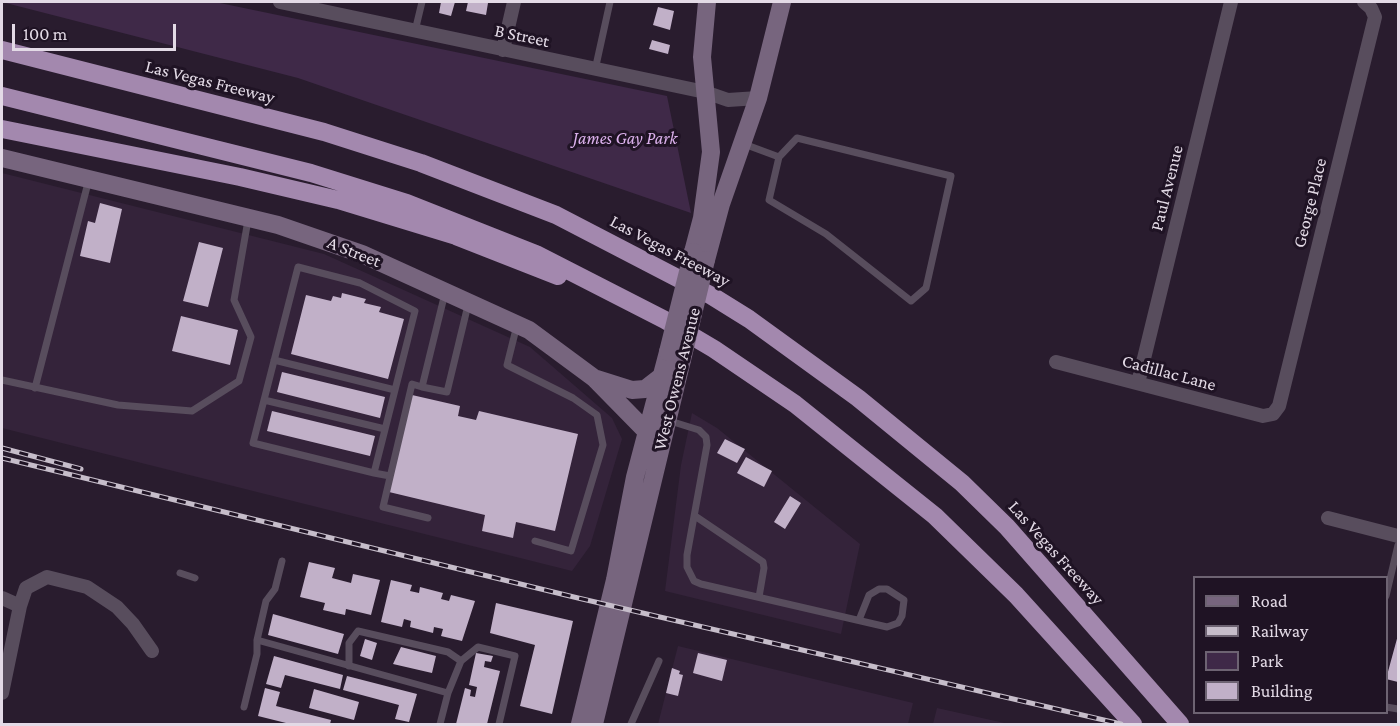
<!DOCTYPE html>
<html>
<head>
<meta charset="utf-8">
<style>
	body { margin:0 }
	#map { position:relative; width:1400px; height:726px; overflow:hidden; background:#291c2e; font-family:"Crimson Pro",serif }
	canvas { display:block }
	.frame { position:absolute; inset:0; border:3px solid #e3dae6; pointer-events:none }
	.legend { position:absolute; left:1193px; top:576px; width:195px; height:138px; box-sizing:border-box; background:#1f1324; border:2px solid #6d6372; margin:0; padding:8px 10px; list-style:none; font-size:18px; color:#e3dae6 }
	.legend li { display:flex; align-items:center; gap:12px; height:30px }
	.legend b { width:30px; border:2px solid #6d6372 }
	.scale { position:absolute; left:12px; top:24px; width:164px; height:27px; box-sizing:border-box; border:3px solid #e3dae6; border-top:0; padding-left:8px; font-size:18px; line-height:21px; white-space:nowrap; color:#e3dae6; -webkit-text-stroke:4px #1f1324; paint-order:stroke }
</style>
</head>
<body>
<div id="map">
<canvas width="1400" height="726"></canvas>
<div class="frame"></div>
<ul class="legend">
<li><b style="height:8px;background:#77657e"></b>Road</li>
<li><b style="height:8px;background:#c6bdca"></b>Railway</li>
<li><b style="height:16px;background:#3f2948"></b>Park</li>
<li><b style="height:16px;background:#c1b0c8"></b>Building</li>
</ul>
<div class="scale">100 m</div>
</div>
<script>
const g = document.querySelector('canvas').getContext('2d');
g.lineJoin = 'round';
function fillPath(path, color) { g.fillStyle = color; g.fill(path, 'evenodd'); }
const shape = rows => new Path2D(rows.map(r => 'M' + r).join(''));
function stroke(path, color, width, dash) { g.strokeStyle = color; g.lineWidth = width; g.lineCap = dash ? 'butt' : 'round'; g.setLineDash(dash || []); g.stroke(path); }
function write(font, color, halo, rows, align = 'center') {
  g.font = font + ' "Crimson Pro",serif'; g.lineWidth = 6; g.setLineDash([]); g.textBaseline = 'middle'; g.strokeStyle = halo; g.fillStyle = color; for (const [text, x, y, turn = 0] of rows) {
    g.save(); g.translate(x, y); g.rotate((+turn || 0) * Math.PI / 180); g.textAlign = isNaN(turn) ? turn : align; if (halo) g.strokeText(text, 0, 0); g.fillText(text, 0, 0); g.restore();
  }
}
const built = shape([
	[2,173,324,254,530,347,612,418,622,439,590,546,572,571,2,428],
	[692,413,717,428,860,544,841,634,665,591,681,465],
	[678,646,913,703,908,724,658,724],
	[937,708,1009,724,933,724]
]);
const green = shape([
	[2,2,215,2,667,96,691,213,298,78]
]);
const building = shape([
	[441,2,455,2,451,16,439,13],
	[468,2,488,3,486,15,466,11],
	[658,7,674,11,670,30,653,25],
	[652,40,670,45,668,54,649,49],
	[100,203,122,209,110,263,80,256,88,221,95,223],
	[199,242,223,248,208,307,183,301],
	[342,293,366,299,364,303,381,307,379,312,404,319,388,379,291,354,306,295,331,301,333,296,341,298],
	[181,316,238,330,230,365,172,351],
	[282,372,385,397,380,418,277,392],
	[412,395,460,406,458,416,476,420,479,411,578,434,555,531,516,522,513,538,482,531,485,515,389,492],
	[272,411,375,436,370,456,267,431],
	[725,439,745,449,737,463,717,453],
	[746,457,772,471,764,487,737,473],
	[790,496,801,503,785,529,774,522],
	[309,562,335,568,332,578,351,583,353,574,380,580,371,615,346,609,345,615,323,610,325,603,300,597],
	[391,580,412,585,410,591,419,593,420,587,443,593,441,599,449,601,451,595,475,601,462,641,441,636,443,629,434,627,433,633,410,627,411,621,404,619,402,627,381,622],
	[496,603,573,621,552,714,520,706,535,645,490,633],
	[273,614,344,634,338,654,268,635],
	[1398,635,1398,682,1386,679],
	[365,639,377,643,372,660,360,656],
	[401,647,436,656,432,673,393,664],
	[476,653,493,656,491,662,485,661,484,667,500,671,487,724,456,724,465,688,471,690,470,696,475,697,477,687,469,685],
	[698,653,727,660,722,681,693,673],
	[274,656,343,675,340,689,285,675,281,688,266,684],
	[672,668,680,671,679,674,683,675,678,696,666,693],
	[347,676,417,694,409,722,395,719,399,705,343,690],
	[265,688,280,692,276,706,331,720,330,724,290,724,258,716],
	[314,689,359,702,354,720,309,708]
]);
const lane = shape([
	[415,31,422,2],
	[595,70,610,2],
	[744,144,779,157,769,200,826,234,911,301,926,288,951,176,797,138,779,157],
	[445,293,422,387,447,392,468,305],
	[517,325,507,365,573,398,597,415,603,445,571,551,535,541],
	[274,360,395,390],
	[2,380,118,405,192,411,239,381,251,337,234,300,248,220],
	[422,387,412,384,383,507,428,518],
	[35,388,89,179],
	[264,400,385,429],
	[670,421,699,430,706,437,707,445,687,555,687,567,694,581,701,584,887,627,898,623,902,616,904,600,887,589,879,589,869,595,859,620],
	[374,473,415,311,360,283,298,267,253,443,374,473,390,476],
	[695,516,763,562,764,568,759,597],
	[180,573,195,578],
	[1386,596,1398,545],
	[257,640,448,693],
	[349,666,349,643,358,631,448,652,461,661],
	[244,707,257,654,257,640,266,601,275,589,282,561],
	[1386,707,1398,709],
	[440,724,448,693,461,661,478,647,515,656,499,724],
	[631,724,659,661]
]);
const street = shape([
	[280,2,705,92,728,100,758,98],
	[503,50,514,2],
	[1056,362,1263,416,1273,414,1279,406,1375,17,1371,8,1364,2],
	[1138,383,1231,2],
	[1328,518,1398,536],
	[2,598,20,606],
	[2,693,20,606,26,588,47,577,87,587,117,607,133,624,152,651]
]);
const secondary = shape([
	[2,158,278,225,362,254,529,330,594,378,646,431,663,437],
	[693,252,702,218,711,152,702,57,707,2],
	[706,260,721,204,758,98,782,2],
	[594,378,632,390,645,389,663,375],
	[580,724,615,580,635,477,668,352],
	[594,724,682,360]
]);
const highway = shape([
	[2,50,324,132,421,163,556,215,712,296,749,319,858,398,962,483,1007,527,1180,724],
	[2,96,311,173,407,203,536,254,665,320,714,349,795,404,935,516,1016,595,1133,724],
	[2,129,240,177,338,200,456,236,558,276]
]);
const rail = shape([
	[2,448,81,469],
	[2,458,578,598,1121,724]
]);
const secondaryBridge = shape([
	[668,352,693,252],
	[682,360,706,260]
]);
const streetNames = [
	["B Street",522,36,12],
	["Las Vegas Freeway",210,82,14],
	["Paul Avenue",1167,188,-76],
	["George Place",1310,203,-76],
	["Las Vegas Freeway",670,251,28],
	["A Street",354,252,22],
	["Cadillac Lane",1169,373,15],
	["West Owens Avenue",677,379,-76],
	["Las Vegas Freeway",1056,553,48]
];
const parkNames = [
	["James Gay Park",625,138]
];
fillPath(built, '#34233a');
fillPath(green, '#3f2948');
fillPath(building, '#c1b0c8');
stroke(lane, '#584d5d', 7);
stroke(street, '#584d5d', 14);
stroke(secondary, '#77657e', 18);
stroke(highway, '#a388ae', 18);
stroke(rail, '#c6bdca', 5);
stroke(rail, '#1f1324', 3, [9]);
stroke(secondaryBridge, '#77657e', 18);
write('18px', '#e3dae6', '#1f1324', streetNames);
write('italic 18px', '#dcb1ed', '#1f1324', parkNames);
</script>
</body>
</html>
